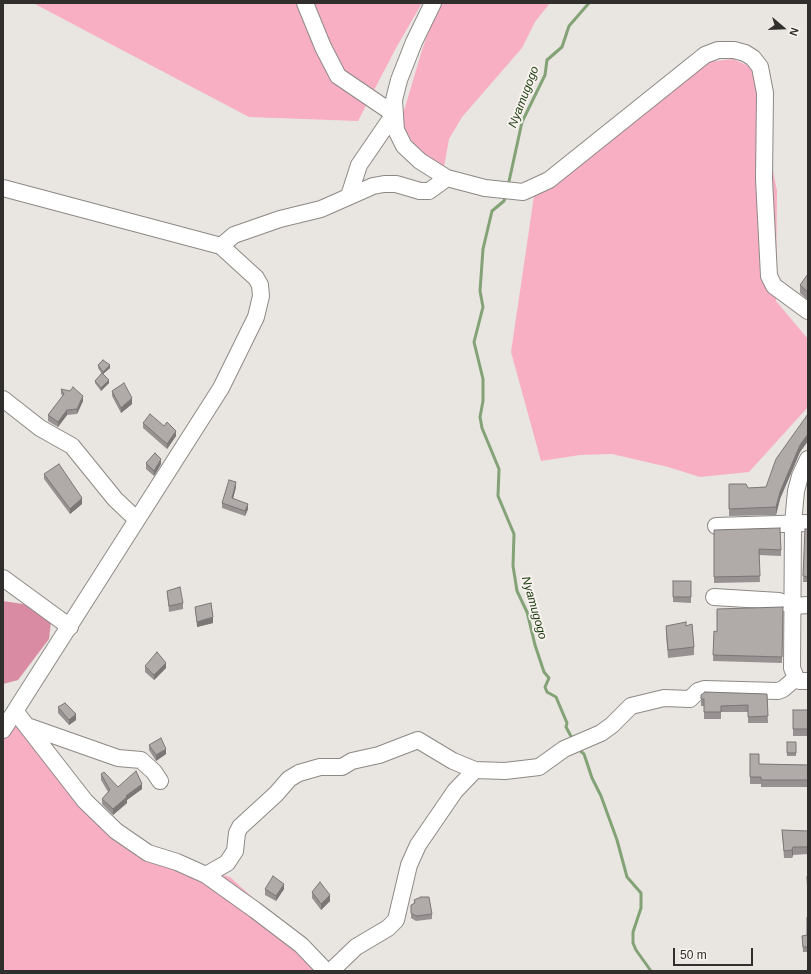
<!DOCTYPE html>
<html>
<head>
<meta charset="utf-8">
<style>
	body { margin:0 }
	#map { position:relative; width:811px; height:974px; overflow:hidden; background:#e9e5e1; font-family:Arial,sans-serif }
	canvas { display:block }
	.frame { position:absolute; inset:0; border:4px solid #302f2d; pointer-events:none }
	.north { position:absolute; left:763px; top:8px; width:40px; height:40px; -webkit-text-stroke:3px #f7f2ee; paint-order:stroke; rotate:109deg; font-size:11px; font-weight:700; line-height:16px; text-align:center; color:#302f2d }
	.north::after { content:''; display:block; margin:auto; width:14px; height:18px; background:#302f2d; clip-path:polygon(50% 0,100% 100%,50% 72%,0 100%) }
	.scale { position:absolute; left:673px; top:948px; width:80px; height:18px; box-sizing:border-box; border:2px solid #302f2d; border-top:0; padding-left:5px; font-size:12px; line-height:14px; white-space:nowrap; color:#302f2d; -webkit-text-stroke:3px #f7f2ee; paint-order:stroke }
</style>
</head>
<body>
<div id="map">
<canvas width="811" height="974"></canvas>
<div class="frame"></div>
<div class="north">N</div>
<div class="scale">50 m</div>
</div>
<script>
const g = document.querySelector('canvas').getContext('2d');
g.lineJoin = 'round';
function fillPath(path, color) { g.fillStyle = color; g.fill(path, 'evenodd'); }
const shape = rows => new Path2D(rows.map(r => 'M' + r).join(''));
function stroke(path, color, width, dash) { g.strokeStyle = color; g.lineWidth = width; g.lineCap = dash ? 'butt' : 'round'; g.setLineDash(dash || []); g.stroke(path); }
function write(font, color, halo, rows, align = 'center') {
  g.font = font + ' Arial,sans-serif'; g.lineWidth = 4; g.setLineDash([]); g.textBaseline = 'middle'; g.strokeStyle = halo; g.fillStyle = color; for (const [text, x, y, turn = 0] of rows) {
    g.save(); g.translate(x, y); g.rotate((+turn || 0) * Math.PI / 180); g.textAlign = isNaN(turn) ? turn : align; if (halo) g.strokeText(text, 0, 0); g.fillText(text, 0, 0); g.restore();
  }
}
const green = shape([
	[33,3,422,3,396,48,358,121,249,117],
	[442,3,550,3,535,22,522,48,462,117,449,139,444,167,426,158,413,143,404,128,403,114,423,47,431,25],
	[733,59,753,68,777,191,776,301,808,339,808,407,749,472,700,477,668,467,612,454,580,455,541,461,511,352,534,196,707,62],
	[26,716,94,806,151,854,230,877,333,971,3,971,3,728]
]);
const forest = shape([
	[3,601,29,605,51,622,49,639,18,680,3,684]
]);
const stream = shape([
	[508,186,522,122,545,75,547,60,562,47,569,26,589,3],
	[506,195,504,201,492,211,483,249,480,291,483,307,474,342,483,379,483,401,480,417,482,428,499,469,498,496,514,534,513,566,517,591,527,612,535,645,544,672,549,678,545,687,547,692,556,697,567,723,566,727,573,740],
	[578,749,584,754,592,778,601,796,617,840,627,877,641,893,641,908,633,932,633,943,636,950,651,971]
]);
const minor = shape([
	[305,3,323,47,338,76,394,114,359,165,349,196],
	[433,3,414,42,399,80,394,100,396,130,404,146,420,161,447,178,485,188,523,192,549,180,705,55,718,50,734,50,745,53,753,58,760,67,765,93,764,179,769,276,774,286,808,311],
	[3,188,221,246,256,278,260,285,261,296,256,317,221,388,3,730],
	[221,246,234,235,280,219,321,209,373,186,384,184,396,184,420,191,429,191,447,178],
	[3,399,40,428,72,446,115,499,136,519],
	[808,459,800,476,796,491,793,523,792,668,796,678,800,681,808,681],
	[716,526,808,523],
	[3,578,70,627],
	[714,597,779,601,794,606,808,605],
	[15,711,85,801,116,831,148,853,177,862,206,875,255,910,301,945,326,971],
	[30,727,118,758,141,760,154,772,160,781],
	[206,875,227,863,235,851,237,833,240,827,276,794,289,779,299,773,320,767,342,767,352,761,379,755,418,740,453,761,475,770],
	[331,971,356,947,388,928,396,920,409,865,418,845,455,791,475,770,505,771,539,767,564,749,601,733,612,725,631,706,664,698,690,699,698,691,704,689,778,691,783,689,796,678]
]);
const wall = shape([
	[808,274,808,300,800,293,800,285],
	[98,365,110,368,103,374,109,383,101,391,95,383,95,381,102,374,98,368],
	[61,389,83,401,77,414,67,415,58,427,48,421,48,415,63,396,61,394],
	[112,391,132,404,121,413,112,396],
	[808,414,808,441,800,452,780,499,776,515,729,516,729,484,748,488,766,487],
	[143,423,176,436,167,449,143,428],
	[146,463,161,464,154,476,146,469],
	[44,474,82,504,70,514,44,479],
	[236,487,233,498,248,509,245,516,222,508,222,503],
	[805,529,808,529,808,582,803,582],
	[714,530,781,550,781,556,759,555,760,582,714,583],
	[673,581,691,581,691,603,673,602],
	[167,591,183,603,183,609,169,612],
	[195,607,213,623,197,627],
	[783,607,782,663,713,661,714,631,717,632],
	[666,626,686,626,694,647,694,655,668,658,666,634],
	[145,666,166,668,154,680,145,672],
	[767,694,768,723,748,723,748,712,721,712,721,719,704,719,704,706,701,706,701,695],
	[58,707,76,720,69,725,58,713],
	[793,710,808,710,808,736,793,736],
	[787,742,796,742,796,756,787,756],
	[149,745,166,754,156,761,149,750],
	[750,754,759,764,808,765,808,787,761,787,761,784,750,784],
	[101,774,118,787,142,789,127,800,127,803,113,815,102,804,102,799,108,792,101,780],
	[782,830,808,831,808,854,793,855,792,858,784,858],
	[265,889,284,889,276,901,265,895],
	[312,892,330,901,321,910,312,898],
	[414,900,432,914,432,919,416,921,411,918,411,905,414,904],
	[808,918,808,952,803,952,802,936,807,935]
]);
const shadedWall = shape([
	[110,365,110,368,103,374,103,372],
	[109,380,109,383,101,391,101,388],
	[83,396,83,401,77,414,77,409],
	[132,398,132,404,121,413,121,408],
	[67,410,67,415,58,427,58,422],
	[176,431,176,436,167,449,167,444],
	[808,434,808,441,800,452,780,499,776,515,776,507,780,492,800,445],
	[161,459,161,464,154,476,154,471],
	[236,482,236,487,232,503,232,498],
	[82,498,82,504,70,514,70,509],
	[248,504,248,509,245,516,245,511],
	[213,617,213,623,197,627,197,622],
	[166,663,166,668,154,680,154,675],
	[76,714,76,720,69,725,69,720],
	[166,749,166,754,156,761,156,755],
	[142,784,142,789,127,800,127,803,113,815,113,809,126,796],
	[793,847,793,855,792,858,792,850],
	[284,884,284,889,276,901,276,896],
	[330,895,330,901,321,910,321,904]
]);
const building = shape([
	[808,274,808,292,800,285,808,274],
	[103,360,110,365,103,372,98,365,103,360],
	[102,373,109,380,101,388,95,381,102,373],
	[124,383,132,398,121,408,112,391,124,383],
	[73,387,83,396,77,409,67,410,58,422,48,415,64,394,61,389,70,391,73,387],
	[150,414,164,426,167,422,176,431,167,444,143,423,150,414],
	[808,414,808,434,800,445,780,492,776,507,729,509,729,484,746,484,748,488,766,487,776,459,808,414],
	[155,453,161,459,154,471,146,463,155,453],
	[59,464,82,498,70,509,44,474,59,464],
	[229,480,236,482,232,498,248,504,245,511,222,503,229,480],
	[780,528,781,550,759,549,760,576,714,577,714,530,780,528],
	[805,529,808,529,808,577,803,576,805,529],
	[673,581,691,581,691,597,673,597,673,581],
	[180,587,183,603,169,606,167,591,180,587],
	[211,603,213,617,197,622,195,607,211,603],
	[783,607,782,657,713,655,714,631,717,632,717,609,783,607],
	[686,622,686,626,692,624,694,647,668,650,666,626,686,622],
	[157,652,166,663,154,675,145,666,157,652],
	[705,692,767,694,768,716,748,717,748,705,721,706,721,712,704,712,704,699,701,699,701,695,705,692],
	[65,703,76,714,69,720,58,707,65,703],
	[793,710,808,710,808,729,793,729,793,710],
	[161,738,166,749,156,755,149,745,161,738],
	[787,742,796,742,796,753,787,753,787,742],
	[750,754,759,754,759,764,808,765,808,780,761,780,761,777,750,777,750,754],
	[136,771,142,784,126,796,127,797,113,809,102,799,110,790,101,774,104,772,118,787,136,771],
	[782,830,808,831,808,847,793,847,792,850,784,851,782,830],
	[273,876,284,884,276,896,265,889,273,876],
	[807,877,808,877,808,896,807,877],
	[320,882,330,895,321,904,312,892,320,882],
	[421,897,429,897,432,914,416,916,411,913,411,905,415,903,414,900,421,897],
	[807,918,808,918,808,947,803,947,802,936,807,935,807,918]
]);
const waterNames = [
	["Nyamugogo",524,97,-69],
	["Nyamugogo",534,608,74]
];
fillPath(green, '#f8afc4');
fillPath(forest, '#d88ba2');
stroke(stream, '#83a377', 3);
stroke(minor, '#8d8985', 18);
stroke(minor, '#fff', 16);
fillPath(wall, '#979291');
fillPath(shadedWall, '#7b7776');
fillPath(building, '#b0aaa9');
stroke(building, '#7b7776', 1);
write('italic 12px', '#1d3b11', '#f7f2ee', waterNames);
</script>
</body>
</html>
